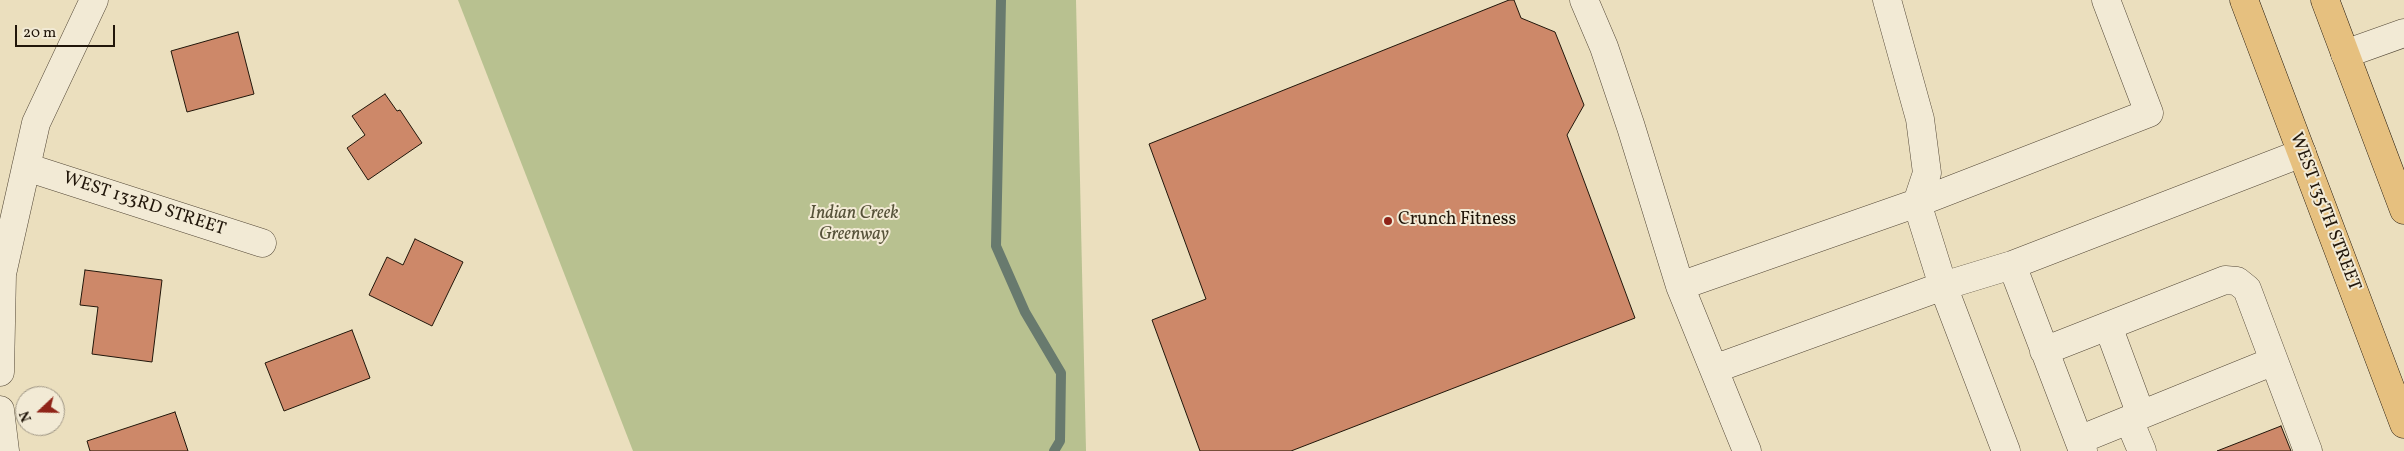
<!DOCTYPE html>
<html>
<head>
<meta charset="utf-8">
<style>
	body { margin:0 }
	#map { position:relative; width:2404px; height:451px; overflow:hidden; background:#ebdfbe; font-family:Vollkorn,serif }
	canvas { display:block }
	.north { position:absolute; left:15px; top:386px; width:50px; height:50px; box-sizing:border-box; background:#f2ead5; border:1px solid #9e9584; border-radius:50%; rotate:249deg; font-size:14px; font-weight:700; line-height:20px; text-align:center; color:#21160a }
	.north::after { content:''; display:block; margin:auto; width:18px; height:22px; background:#8f2418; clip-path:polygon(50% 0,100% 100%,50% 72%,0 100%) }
	.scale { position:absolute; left:15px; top:25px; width:100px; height:22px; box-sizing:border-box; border:2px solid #21160a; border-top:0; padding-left:6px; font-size:15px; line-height:18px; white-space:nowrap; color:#21160a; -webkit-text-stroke:4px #f2ead5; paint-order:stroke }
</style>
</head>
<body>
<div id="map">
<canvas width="2404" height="451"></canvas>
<div class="north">N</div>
<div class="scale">20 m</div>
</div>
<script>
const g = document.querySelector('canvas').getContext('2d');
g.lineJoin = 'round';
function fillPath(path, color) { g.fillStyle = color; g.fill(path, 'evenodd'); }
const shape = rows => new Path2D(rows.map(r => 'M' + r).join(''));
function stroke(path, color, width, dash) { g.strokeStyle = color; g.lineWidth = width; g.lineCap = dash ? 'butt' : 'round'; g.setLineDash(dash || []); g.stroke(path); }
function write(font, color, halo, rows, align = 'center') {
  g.font = font + ' Vollkorn,serif'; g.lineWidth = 4; g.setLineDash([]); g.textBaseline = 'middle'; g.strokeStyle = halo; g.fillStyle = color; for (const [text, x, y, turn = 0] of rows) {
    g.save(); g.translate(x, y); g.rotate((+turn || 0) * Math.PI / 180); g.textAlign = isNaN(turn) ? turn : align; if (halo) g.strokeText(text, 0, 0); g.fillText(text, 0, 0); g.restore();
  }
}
const green = shape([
	[458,0,1076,0,1086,451,633,451]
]);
const stream = shape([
	[1001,0,996,246,1025,312,1061,373,1060,441,1054,451]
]);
const building = shape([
	[1509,0,1514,0,1521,18,1555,32,1584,105,1567,135,1635,318,1291,451,1200,451,1152,320,1206,299,1149,144,1509,0],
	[238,32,254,94,187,112,171,51,238,32],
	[385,94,397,111,400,110,422,143,368,180,347,148,365,135,352,116,385,94],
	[415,239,463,262,432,326,369,295,387,257,403,265,415,239],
	[85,270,162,280,152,362,92,354,98,307,80,305,85,270],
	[352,330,370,378,284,411,265,363,352,330],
	[175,412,188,451,90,451,87,441,175,412],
	[2281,426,2291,451,2217,451,2281,426]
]);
const minor = shape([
	[1584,0,1604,47,1631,127,1680,286,1747,451],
	[1887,0,1920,119,1927,173,1917,203],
	[2345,54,2404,33],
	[26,167,262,243],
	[1917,203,2149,113,2106,0],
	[2012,265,2083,451],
	[1680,286,1917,203,1943,286,2006,451],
	[2108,326,2141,415],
	[2044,351,2225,280,2237,281,2247,289,2308,451],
	[1714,369,1943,286,2012,265,2302,153],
	[0,372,2,274,36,123,94,0],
	[0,410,5,451],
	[2129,420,2142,451],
	[2079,440,2274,361]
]);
const major = shape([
	[2244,0,2404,424],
	[2325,0,2404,210]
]);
const markers = [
	[1388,221,5,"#8f2418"]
];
const streetNames = [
	["WEST 133RD STREET",144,205,18],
	["WEST 135TH STREET",2324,212,69]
];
const parkNames = [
	["Indian Creek",854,215],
	["Greenway",854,236]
];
const poiNames = [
	["Crunch Fitness",1398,221]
];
fillPath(green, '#b8c190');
stroke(stream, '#687a6e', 10);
fillPath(building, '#cd8869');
stroke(building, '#21160a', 1);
stroke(minor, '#544837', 29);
stroke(major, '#21160a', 29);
stroke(minor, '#f2ead5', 28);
stroke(major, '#e6c07f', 28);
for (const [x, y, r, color] of markers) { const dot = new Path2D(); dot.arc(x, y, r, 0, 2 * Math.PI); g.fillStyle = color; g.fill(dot); stroke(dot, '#f2ead5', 2); }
write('18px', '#21160a', '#f2ead5', streetNames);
write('italic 18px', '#565239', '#f2ead5', parkNames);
write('18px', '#21160a', '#f2ead5', poiNames, 'left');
</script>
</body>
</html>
